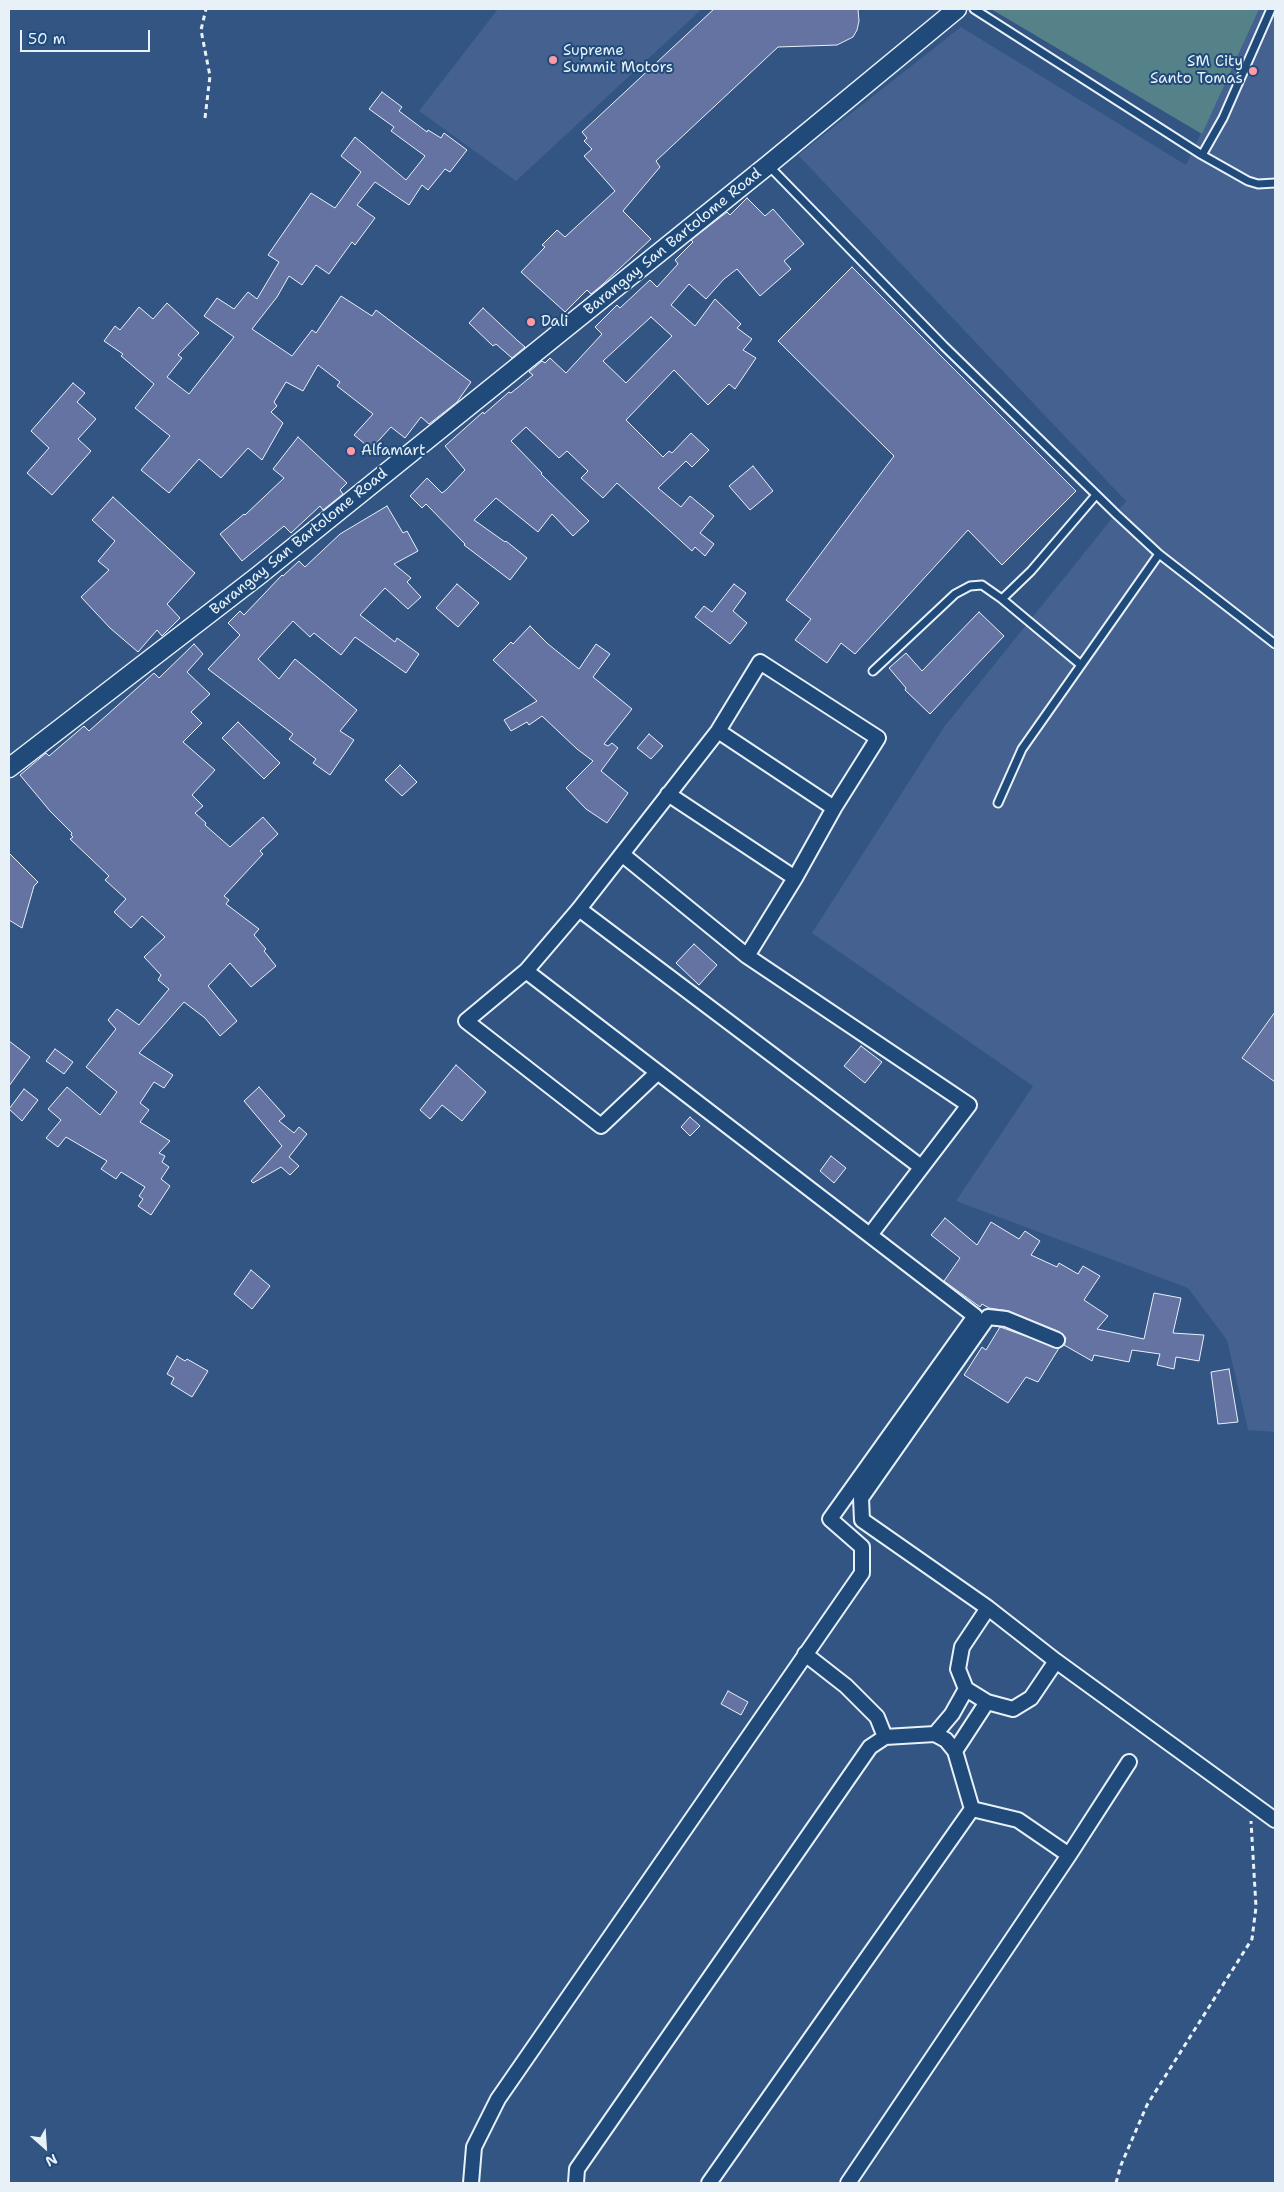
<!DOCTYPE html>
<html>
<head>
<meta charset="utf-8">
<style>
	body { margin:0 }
	#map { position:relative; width:1284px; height:2192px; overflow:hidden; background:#325584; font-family:"Shantell Sans",sans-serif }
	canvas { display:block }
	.frame { position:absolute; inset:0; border:10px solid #e8f1f8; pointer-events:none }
	.north { position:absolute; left:20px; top:2122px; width:50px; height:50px; -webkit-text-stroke:4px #1f4a7a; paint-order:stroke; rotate:154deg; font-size:14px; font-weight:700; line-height:20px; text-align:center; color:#e8f1f8 }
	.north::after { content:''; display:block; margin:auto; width:18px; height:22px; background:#e8f1f8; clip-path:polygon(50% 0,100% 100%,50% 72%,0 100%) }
	.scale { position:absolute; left:20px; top:30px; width:130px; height:22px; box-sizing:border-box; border:2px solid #e8f1f8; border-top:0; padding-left:6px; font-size:15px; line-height:18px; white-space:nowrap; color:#e8f1f8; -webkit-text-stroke:4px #1f4a7a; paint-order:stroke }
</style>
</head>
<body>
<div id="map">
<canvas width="1284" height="2192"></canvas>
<div class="frame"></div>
<div class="north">N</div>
<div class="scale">50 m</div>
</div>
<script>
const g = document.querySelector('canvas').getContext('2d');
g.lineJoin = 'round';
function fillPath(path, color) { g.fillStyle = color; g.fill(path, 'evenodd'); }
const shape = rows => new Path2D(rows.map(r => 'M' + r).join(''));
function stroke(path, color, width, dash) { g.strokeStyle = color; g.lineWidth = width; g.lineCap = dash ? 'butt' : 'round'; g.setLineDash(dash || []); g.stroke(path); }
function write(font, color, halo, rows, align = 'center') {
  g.font = font + ' "Shantell Sans",sans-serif'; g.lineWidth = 4; g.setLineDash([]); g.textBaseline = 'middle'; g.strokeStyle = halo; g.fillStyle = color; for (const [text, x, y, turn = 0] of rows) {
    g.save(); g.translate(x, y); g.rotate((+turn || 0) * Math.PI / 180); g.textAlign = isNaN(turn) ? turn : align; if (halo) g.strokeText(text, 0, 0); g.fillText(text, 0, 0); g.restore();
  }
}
const built = shape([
	[498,9,702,9,516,181,419,111],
	[1259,9,1275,9,1275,1432,1248,1430,1227,1340,1188,1288,956,1201,1033,1086,812,933,944,727,1126,501,798,155,961,27,1186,165]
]);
const green = shape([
	[991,9,1259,9,1202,134]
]);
const building = shape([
	[714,9,858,9,859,21,857,30,853,37,837,45,778,47,656,161,660,167,623,211,651,239,602,285,591,294,587,290,565,312,521,272,545,247,542,245,557,230,565,237,615,191,584,156,592,149,584,141,587,138,582,132,714,9],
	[382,92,402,107,399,111,427,132,428,130,441,138,444,133,467,150,450,172,445,169,428,190,422,185,409,205,375,182,357,205,375,218,355,245,352,242,329,274,316,265,302,285,289,276,277,297,252,329,292,356,312,330,316,333,341,296,372,316,376,310,471,382,457,402,429,424,421,417,405,438,391,427,371,449,354,435,373,414,337,386,340,382,318,365,303,391,286,382,274,402,277,406,271,412,283,423,262,460,248,448,221,478,199,459,169,493,141,470,170,436,135,408,154,384,121,356,123,354,104,341,115,326,120,330,139,307,153,319,167,303,199,333,178,355,182,358,167,377,189,394,234,337,204,316,217,298,234,309,248,292,257,299,279,262,268,255,311,193,335,208,361,172,341,156,355,137,406,180,425,156,391,131,394,127,369,109,382,92],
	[747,198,765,216,773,209,804,244,784,261,791,269,760,296,737,269,724,279,706,299,689,284,671,305,695,326,715,299,741,324,737,328,752,339,743,350,756,358,735,389,729,384,708,405,674,370,626,420,663,457,669,451,672,453,691,433,709,450,692,467,686,461,658,488,681,507,690,496,714,516,700,533,714,544,705,556,695,547,692,551,617,483,603,498,581,478,588,471,567,451,559,458,526,427,511,441,542,473,541,474,589,521,573,536,552,514,538,532,496,498,474,520,505,542,506,541,527,558,510,580,464,545,465,544,426,504,422,508,410,496,427,478,442,493,446,490,465,470,445,446,483,412,484,414,509,392,511,393,533,375,529,372,542,361,545,363,550,358,566,373,602,334,595,327,617,305,620,308,650,280,657,287,678,264,675,260,693,242,691,240,727,212,730,215,747,198],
	[651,317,672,336,626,383,603,361,651,317],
	[852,267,1076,491,1002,565,968,530,855,654,841,643,827,663,795,640,811,619,786,600,894,456,778,341,852,267],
	[483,308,518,341,525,347,512,358,496,344,493,346,469,323,483,308],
	[73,383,85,393,77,402,96,419,78,439,91,451,52,495,27,473,49,448,31,431,73,383],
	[298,437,347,483,340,490,343,494,323,510,320,506,291,533,284,526,242,561,220,534,244,514,245,515,284,478,273,469,298,437],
	[753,466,773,491,750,510,729,486,753,466],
	[113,497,195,573,167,604,180,618,162,636,157,630,138,652,110,628,81,597,109,570,98,561,115,541,92,520,113,497],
	[387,506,403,533,407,531,418,551,394,564,411,578,407,582,421,597,408,609,385,588,360,615,395,642,397,638,419,654,406,673,355,637,341,655,314,633,310,637,293,621,258,659,279,679,295,659,357,710,340,731,354,740,330,775,313,763,316,759,289,739,293,734,208,669,240,635,228,623,240,611,244,615,282,575,283,576,299,561,305,567,340,534,387,506],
	[457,584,479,603,458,627,436,608,457,584],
	[734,584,746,593,733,611,747,623,730,644,695,617,704,606,712,612,734,584],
	[979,612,1004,636,930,714,905,690,906,688,889,668,906,653,922,671,979,612],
	[530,626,548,644,579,669,596,644,610,654,593,677,632,709,604,744,608,746,612,743,618,748,601,771,628,793,607,823,586,809,566,788,593,761,577,749,542,716,529,725,527,722,511,731,504,720,537,701,493,660,511,642,513,644,530,626],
	[194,644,203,654,187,672,210,694,191,712,202,723,183,742,215,770,192,795,203,806,195,813,206,823,205,825,230,847,263,817,278,834,260,851,263,854,224,896,229,900,226,904,259,929,254,935,266,949,264,951,276,966,251,987,230,963,208,986,237,1021,220,1036,205,1018,184,1002,139,1053,173,1075,164,1088,154,1082,140,1103,149,1110,140,1122,170,1141,159,1153,165,1156,162,1162,169,1167,161,1179,170,1186,151,1215,138,1206,143,1199,139,1196,145,1187,121,1172,116,1179,101,1169,107,1161,66,1137,58,1147,46,1138,61,1120,48,1109,67,1087,100,1115,117,1092,86,1067,116,1029,108,1020,117,1009,139,1025,169,989,158,980,161,975,144,957,165,937,142,916,131,928,114,912,126,899,105,880,109,876,70,839,73,837,71,835,72,833,50,811,20,775,46,753,49,756,84,726,89,731,154,673,159,678,194,644],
	[238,722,280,763,264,779,222,738,238,722],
	[649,734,663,746,651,759,637,748,649,734],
	[400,765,417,782,402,796,385,780,400,765],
	[9,853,38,882,34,886,22,928,9,920,9,853],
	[694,944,717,965,699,985,676,963,694,944],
	[1275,1012,1275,1082,1242,1058,1275,1012],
	[9,1041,30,1057,9,1086,9,1041],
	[861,1046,882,1062,865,1083,844,1066,861,1046],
	[55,1049,73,1062,64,1074,46,1061,55,1049],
	[456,1065,486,1092,462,1121,442,1105,430,1119,420,1110,456,1065],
	[259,1087,285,1116,279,1121,294,1133,299,1127,307,1134,289,1157,299,1166,290,1175,281,1167,253,1183,251,1181,282,1146,244,1101,259,1087],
	[24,1089,38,1100,22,1121,9,1109,24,1089],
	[690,1117,700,1126,690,1136,681,1127,690,1117],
	[831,1156,846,1168,834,1183,820,1171,831,1156],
	[945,1218,977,1245,991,1222,1019,1239,1025,1231,1040,1241,1031,1255,1057,1267,1059,1263,1078,1274,1083,1266,1100,1276,1084,1300,1108,1316,1097,1329,1144,1339,1154,1293,1181,1298,1173,1333,1204,1335,1199,1361,1176,1357,1174,1369,1157,1365,1160,1354,1132,1350,1129,1362,1094,1355,1092,1361,1064,1345,1066,1338,1060,1332,1009,1311,989,1308,982,1304,980,1307,944,1281,960,1258,931,1235,945,1218],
	[251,1270,270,1286,252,1309,234,1294,251,1270],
	[1000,1327,1059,1348,1038,1382,1026,1377,1008,1403,964,1375,982,1347,986,1350,1000,1327],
	[177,1356,185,1361,187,1359,208,1371,192,1397,171,1384,174,1378,167,1374,177,1356],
	[1229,1369,1238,1422,1218,1424,1211,1372,1229,1369],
	[728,1691,748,1702,741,1715,721,1704,728,1691]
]);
const path = shape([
	[205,118,210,76,201,30,206,9],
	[1116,2183,1121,2165,1147,2105,1252,1939,1256,1907,1251,1821]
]);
const service = shape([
	[974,9,1202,155,1248,181,1258,184,1275,183],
	[1202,155,1223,118,1271,9],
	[769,166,944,346,1117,515,1159,554,1275,644],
	[1002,599,1081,665],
	[873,671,955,594,970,586,982,585,1002,599,1031,571,1096,495],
	[998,803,1022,749,1159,554]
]);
const minor = shape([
	[718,731,834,808],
	[668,794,795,878],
	[623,855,747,956,969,1105,870,1235],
	[579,909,921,1167],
	[657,1073,601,1126,466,1021,526,971,579,909,718,731,760,662,878,738,834,808,795,878,747,956],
	[1057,1340,1006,1319,988,1317,861,1498,862,1520,988,1608,1056,1661,1275,1820],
	[988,1608,962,1647,958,1669,966,1689,987,1702,1013,1709,1031,1698,1056,1661],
	[805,1654,846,1686,877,1717,885,1737],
	[935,1734,952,1714,966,1689],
	[955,1751,987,1702],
	[972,1809,1018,1820,1069,1855],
	[471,2183,474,2147,498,2099,862,1573,862,1547,830,1519,975,1316,526,971],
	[576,2183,577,2169,870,1747,885,1737,935,1734,946,1740,955,1751,972,1809,709,2183],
	[848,2183,1069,1855,1129,1762]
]);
const tertiary = shape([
	[9,768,258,576,768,165,957,9]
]);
const markers = [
	[553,60,5,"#ff9aa2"],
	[1253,71,5,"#ff9aa2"],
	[531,322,5,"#ff9aa2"],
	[351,451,5,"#ff9aa2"]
];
const poiNames = [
	["Supreme",563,51],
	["Summit Motors",563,68],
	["SM City",1243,62,"right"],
	["Santo Tomas",1243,79,"right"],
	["Dali",541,322],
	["Alfamart",361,451]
];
const streetNames = [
	["Barangay San Bartolome Road",673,242,-39],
	["Barangay San Bartolome Road",299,542,-39]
];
fillPath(built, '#44618f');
fillPath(green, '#558189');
fillPath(building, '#6473a1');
stroke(building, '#e8f1f8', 1);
stroke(service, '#e8f1f8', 11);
stroke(minor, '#e8f1f8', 18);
stroke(tertiary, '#e8f1f8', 21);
stroke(path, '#e8f1f8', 3, [5, 4]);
stroke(service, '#1f4a7a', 7);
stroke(minor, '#1f4a7a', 14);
stroke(tertiary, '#1f4a7a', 18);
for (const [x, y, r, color] of markers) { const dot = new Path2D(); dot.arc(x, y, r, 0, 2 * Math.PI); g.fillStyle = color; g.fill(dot); stroke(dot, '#1f4a7a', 2); }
write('15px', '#e8f1f8', '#1f4a7a', poiNames, 'left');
write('15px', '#e8f1f8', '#1f4a7a', streetNames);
</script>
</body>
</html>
